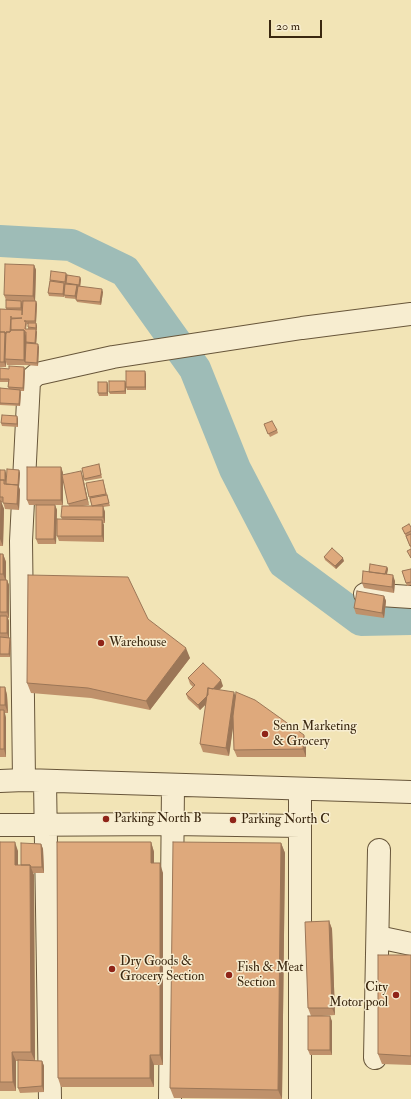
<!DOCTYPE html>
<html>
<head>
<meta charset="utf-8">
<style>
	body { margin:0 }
	#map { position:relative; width:411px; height:1099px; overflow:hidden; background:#f2e4b6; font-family:"IM FELL Double Pica",serif }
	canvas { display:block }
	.scale { position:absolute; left:269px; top:20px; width:53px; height:18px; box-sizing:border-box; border:2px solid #3a2710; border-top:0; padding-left:5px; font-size:12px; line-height:14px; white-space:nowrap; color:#3a2710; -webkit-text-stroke:3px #f7edd0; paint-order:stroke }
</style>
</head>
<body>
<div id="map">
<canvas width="411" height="1099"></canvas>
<div class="scale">20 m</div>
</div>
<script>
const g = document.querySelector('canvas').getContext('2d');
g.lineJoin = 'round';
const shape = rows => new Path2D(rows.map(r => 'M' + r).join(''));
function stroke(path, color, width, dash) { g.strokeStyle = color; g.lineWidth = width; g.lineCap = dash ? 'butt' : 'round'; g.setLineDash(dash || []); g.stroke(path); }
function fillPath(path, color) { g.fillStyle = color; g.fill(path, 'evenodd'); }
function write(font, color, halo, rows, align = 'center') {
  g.font = font + ' "IM FELL Double Pica",serif'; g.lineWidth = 3; g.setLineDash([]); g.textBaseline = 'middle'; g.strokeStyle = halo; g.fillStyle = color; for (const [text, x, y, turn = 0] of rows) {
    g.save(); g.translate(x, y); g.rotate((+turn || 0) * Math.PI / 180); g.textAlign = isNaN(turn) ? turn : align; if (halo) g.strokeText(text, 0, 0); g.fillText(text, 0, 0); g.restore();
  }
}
const river = shape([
	[0,241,71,245,125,271,195,369,235,469,284,563,361,620,411,619]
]);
const minor = shape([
	[365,594,411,597],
	[24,780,21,541,29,381,37,374,113,357,302,328,411,314],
	[0,781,24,780,411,792],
	[45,781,50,1099],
	[0,825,173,824,300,826],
	[378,937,411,944],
	[375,1058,379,850],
	[170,1099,173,786],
	[300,1099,300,789]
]);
const wall = shape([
	[34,265,36,270,35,301,36,301,37,304,36,323,37,326,37,330,36,330,37,332,36,344,39,347,38,366,26,365,26,364,26,365,7,365,6,362,6,367,0,367,0,309,6,309,6,300,4,295],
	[27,324,28,324,28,329,26,329],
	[67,275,81,279,80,286,103,292,101,305,77,302,76,299,65,298,64,295,64,297,49,296,48,293,50,281,50,280],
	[24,367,25,370,24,391,20,391,21,392,20,406,0,405,0,388,9,389,8,387,8,382,0,382,0,368,9,369],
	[146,374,146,390,127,390,126,387],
	[125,381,126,384,126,394,110,394,109,392],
	[107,382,108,385,108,396,99,396,98,393],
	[17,416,18,419,18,427,2,426,1,423],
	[264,424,277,430,278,433,270,437],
	[61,467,63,473,63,475,83,477,89,505,83,506,92,506,89,497,103,480,110,506,103,507,105,512,105,523,103,523,104,525,104,542,59,541,57,536,62,519,61,517,69,506,63,479,63,505,55,505,57,510,56,544,38,544,36,539,36,505,29,505,27,500],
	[100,467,102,478,85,481,84,479],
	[0,470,6,473,6,484,19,470,20,473,19,487,20,490,19,510,5,509,3,502,1,502,4,509,3,546,0,546],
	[411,527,411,534,409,535,411,534,411,549,406,537,402,528],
	[0,554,3,554,6,562,6,580,7,580,9,585,9,618,8,618,9,621,9,638,11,641,10,657,0,657],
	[324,557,344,561,336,569,325,560],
	[387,567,388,569,387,574,395,581,394,593,364,588,362,583],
	[411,569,411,585,407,586,402,571],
	[384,596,386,601,384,618,356,614,354,608],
	[148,619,190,658,150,710,91,698,31,693,27,683],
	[188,678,223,686,219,690,236,696,306,742,306,757,237,757,234,750,233,725,229,756,203,752,200,744,206,704,200,710,188,699,186,694,193,687,190,684],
	[0,687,5,687,7,695,8,713,5,713,6,718,6,757,0,757],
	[0,842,18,851,18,865,21,865,41,844,43,849,44,873,33,873,34,875,35,1061,42,1061,44,1066,44,1092,20,1093,18,1088,18,1061,16,1061,16,1091,0,1091],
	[151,842,154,852,154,863,163,873,163,1065,154,1065,154,1087,61,1087,58,1078],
	[281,843,285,853,282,1099,174,1098,170,1088],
	[329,921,332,929,335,1015,322,1016,332,1021,332,1055,310,1055,308,1050,311,1016,308,1008],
	[411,955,411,1065,382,1064,378,1054]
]);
const shadedWall = shape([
	[34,265,36,270,35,302,33,296],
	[66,273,67,275,66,285,65,282],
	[80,277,81,279,80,288,79,285],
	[64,283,65,286,64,297,63,294],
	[77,285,78,288,76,299,75,296],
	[102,289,103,292,101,305,100,302],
	[21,301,22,304,22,311,21,308],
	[36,301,37,304,36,323,37,326,37,330,36,328,36,323,35,321],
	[36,329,37,332,36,346,35,343],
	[24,330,26,336,26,362,25,362,26,365,24,360],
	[5,332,7,337,5,359,6,362,6,367,4,362],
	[38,344,39,347,38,366,37,363],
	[24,367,25,370,24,391,23,388],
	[145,371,146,374,146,390,145,387],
	[125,381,126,384,126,394,125,391],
	[107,382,108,385,108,396,107,393],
	[20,390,21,392,20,406,19,404],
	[17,416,18,419,18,427,17,424],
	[61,467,63,473,63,505,61,500],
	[5,470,6,473,6,483,5,480],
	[19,470,20,473,19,487,20,490,19,510,17,504],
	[81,471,83,477,89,505,87,499],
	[1,501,4,509,3,546,0,539],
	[55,505,57,510,56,544,54,539],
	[103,506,105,512,105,523,103,517],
	[102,520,104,525,104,542,102,536],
	[3,554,6,562,6,582,3,574],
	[343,558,344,561,336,569,335,566],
	[387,567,388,569,386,578,385,575],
	[393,575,395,581,394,593,392,587],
	[7,580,9,585,9,618,7,612],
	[384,596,386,601,384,618,382,613],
	[7,616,9,621,9,639,7,633],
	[10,638,11,641,10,657,9,654],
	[186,648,190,658,150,710,146,701],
	[221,680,223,686,213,696,211,691],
	[5,687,7,695,8,713,5,705],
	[209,691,211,699,200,710,198,705],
	[234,692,237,700,229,756,226,748],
	[4,710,6,718,6,757,4,749],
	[304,735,306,742,306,757,303,749],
	[15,842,18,851,18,875,15,865],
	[151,842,154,852,154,872,151,863],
	[281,843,285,853,282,1099,278,1090],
	[41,844,43,849,44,873,42,867],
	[160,863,163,873,163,1065,160,1055],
	[30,865,34,875,35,1061,31,1052],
	[329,921,332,929,335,1015,332,1008],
	[330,1016,332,1021,332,1055,330,1050],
	[12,1052,16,1061,16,1091,13,1082],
	[150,1055,154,1065,154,1087,150,1078],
	[42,1061,44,1066,44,1092,42,1086]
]);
const building = shape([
	[5,264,34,265,33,296,4,295,5,264],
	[51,271,66,273,65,282,50,280,51,271],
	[67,275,80,277,79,285,66,283,67,275],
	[50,281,64,283,63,294,48,293,50,281],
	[65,284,77,285,75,296,64,295,65,284],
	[78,286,102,289,100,302,76,300,78,286],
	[6,300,21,301,21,308,6,308,6,300],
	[23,301,36,301,35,321,24,321,26,321,25,329,36,329,35,343,26,342,26,332,25,332,24,330,11,330,11,319,22,318,11,318,11,316,10,332,6,332,6,334,5,334,5,332,0,332,0,309,22,310,22,315,23,301],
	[28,323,36,323,36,328,28,327,28,323],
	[11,330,24,330,24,360,5,359,6,332,10,332,11,330],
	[0,332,5,332,4,362,0,362,0,332],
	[26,343,38,344,37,363,25,362,26,343],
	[9,366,24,367,23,388,8,387,9,379,0,379,0,368,9,369,9,366],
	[126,371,145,371,145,387,126,387,126,371],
	[109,381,125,381,125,391,109,392,109,381],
	[98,382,107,382,107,393,98,393,98,382],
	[0,388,20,390,19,404,0,403,0,388],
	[2,415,17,416,17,424,1,423,2,415],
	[272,421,277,430,268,434,264,424,272,421],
	[99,464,101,475,84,479,82,468,99,464],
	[27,467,61,467,61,500,27,500,27,467],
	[7,469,19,470,18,485,6,484,7,469],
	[0,470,5,470,5,480,0,480,0,470],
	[81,471,87,499,68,504,62,475,81,471],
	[0,480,4,480,4,484,18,485,17,504,3,503,3,497,0,497,0,480],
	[103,480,106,494,89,497,86,483,103,480],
	[107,495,109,503,92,506,90,498,107,495],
	[0,501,1,501,0,539,0,501],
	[36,505,55,505,54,539,36,539,36,505],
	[62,506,103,506,103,517,61,517,62,506],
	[57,519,102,520,102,536,57,536,57,519],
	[409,524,411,527,411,531,405,534,402,528,409,524],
	[411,534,411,546,410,546,406,536,411,534],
	[332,548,343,558,335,566,324,557,332,548],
	[411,549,411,558,407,551,411,549],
	[0,554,3,554,3,574,0,574,0,554],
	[370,564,387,567,385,574,369,572,370,564],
	[411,569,411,582,406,583,402,571,411,569],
	[363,571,393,575,392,587,362,583,363,571],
	[28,575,128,577,148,619,186,648,146,701,88,688,27,683,28,575],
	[0,580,7,580,7,612,0,612,0,580],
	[357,591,384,596,382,613,354,608,357,591],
	[0,616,7,616,7,633,0,633,0,616],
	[0,637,10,638,9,654,0,654,0,637],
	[203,663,221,680,213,689,208,688,208,695,198,705,186,694,195,685,188,678,203,663],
	[0,687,5,687,5,705,0,705,0,687],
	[208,688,234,692,226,748,200,744,208,688],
	[236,692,255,700,304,735,303,749,234,750,233,716,236,692],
	[0,710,4,710,4,749,0,749,0,710],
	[0,842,15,842,15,865,30,865,31,1052,12,1052,13,1082,0,1082,0,842],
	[57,842,151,842,151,863,160,863,160,1055,150,1055,150,1078,58,1078,57,842],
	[173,842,281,843,278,1090,170,1088,173,842],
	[21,843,41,844,42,867,31,867,30,865,21,865,21,843],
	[329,921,332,1008,308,1008,305,922,329,921],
	[378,955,411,955,411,1056,378,1054,378,955],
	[308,1016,330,1016,330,1050,308,1050,308,1016],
	[18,1060,42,1061,42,1086,18,1088,18,1060]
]);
const markers = [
	[101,643,4,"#8f2418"],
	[265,734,4,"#8f2418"],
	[106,819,4,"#8f2418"],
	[233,820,4,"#8f2418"],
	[112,969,4,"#8f2418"],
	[229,975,4,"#8f2418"],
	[396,995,4,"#8f2418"]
];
const poiNames = [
	["Warehouse",109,643],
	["Senn Marketing",273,727],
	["& Grocery",273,742],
	["Parking North B",114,819],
	["Parking North C",241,820],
	["Dry Goods &",120,962],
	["Grocery Section",120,977],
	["Fish & Meat",237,968],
	["Section",237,983],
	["City",388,988,"right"],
	["Motor pool",388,1003,"right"]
];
stroke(river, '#9ebcb7', 32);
stroke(minor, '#68563a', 24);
stroke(minor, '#f7edd0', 22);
fillPath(wall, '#bf916b');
fillPath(shadedWall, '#9b7657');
fillPath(building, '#dea97c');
stroke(building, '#9b7657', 1);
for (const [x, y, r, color] of markers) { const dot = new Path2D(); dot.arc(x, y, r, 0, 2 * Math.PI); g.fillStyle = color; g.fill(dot); stroke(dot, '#f7edd0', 1.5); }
write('13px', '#3a2710', '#f7edd0', poiNames, 'left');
</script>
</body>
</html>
